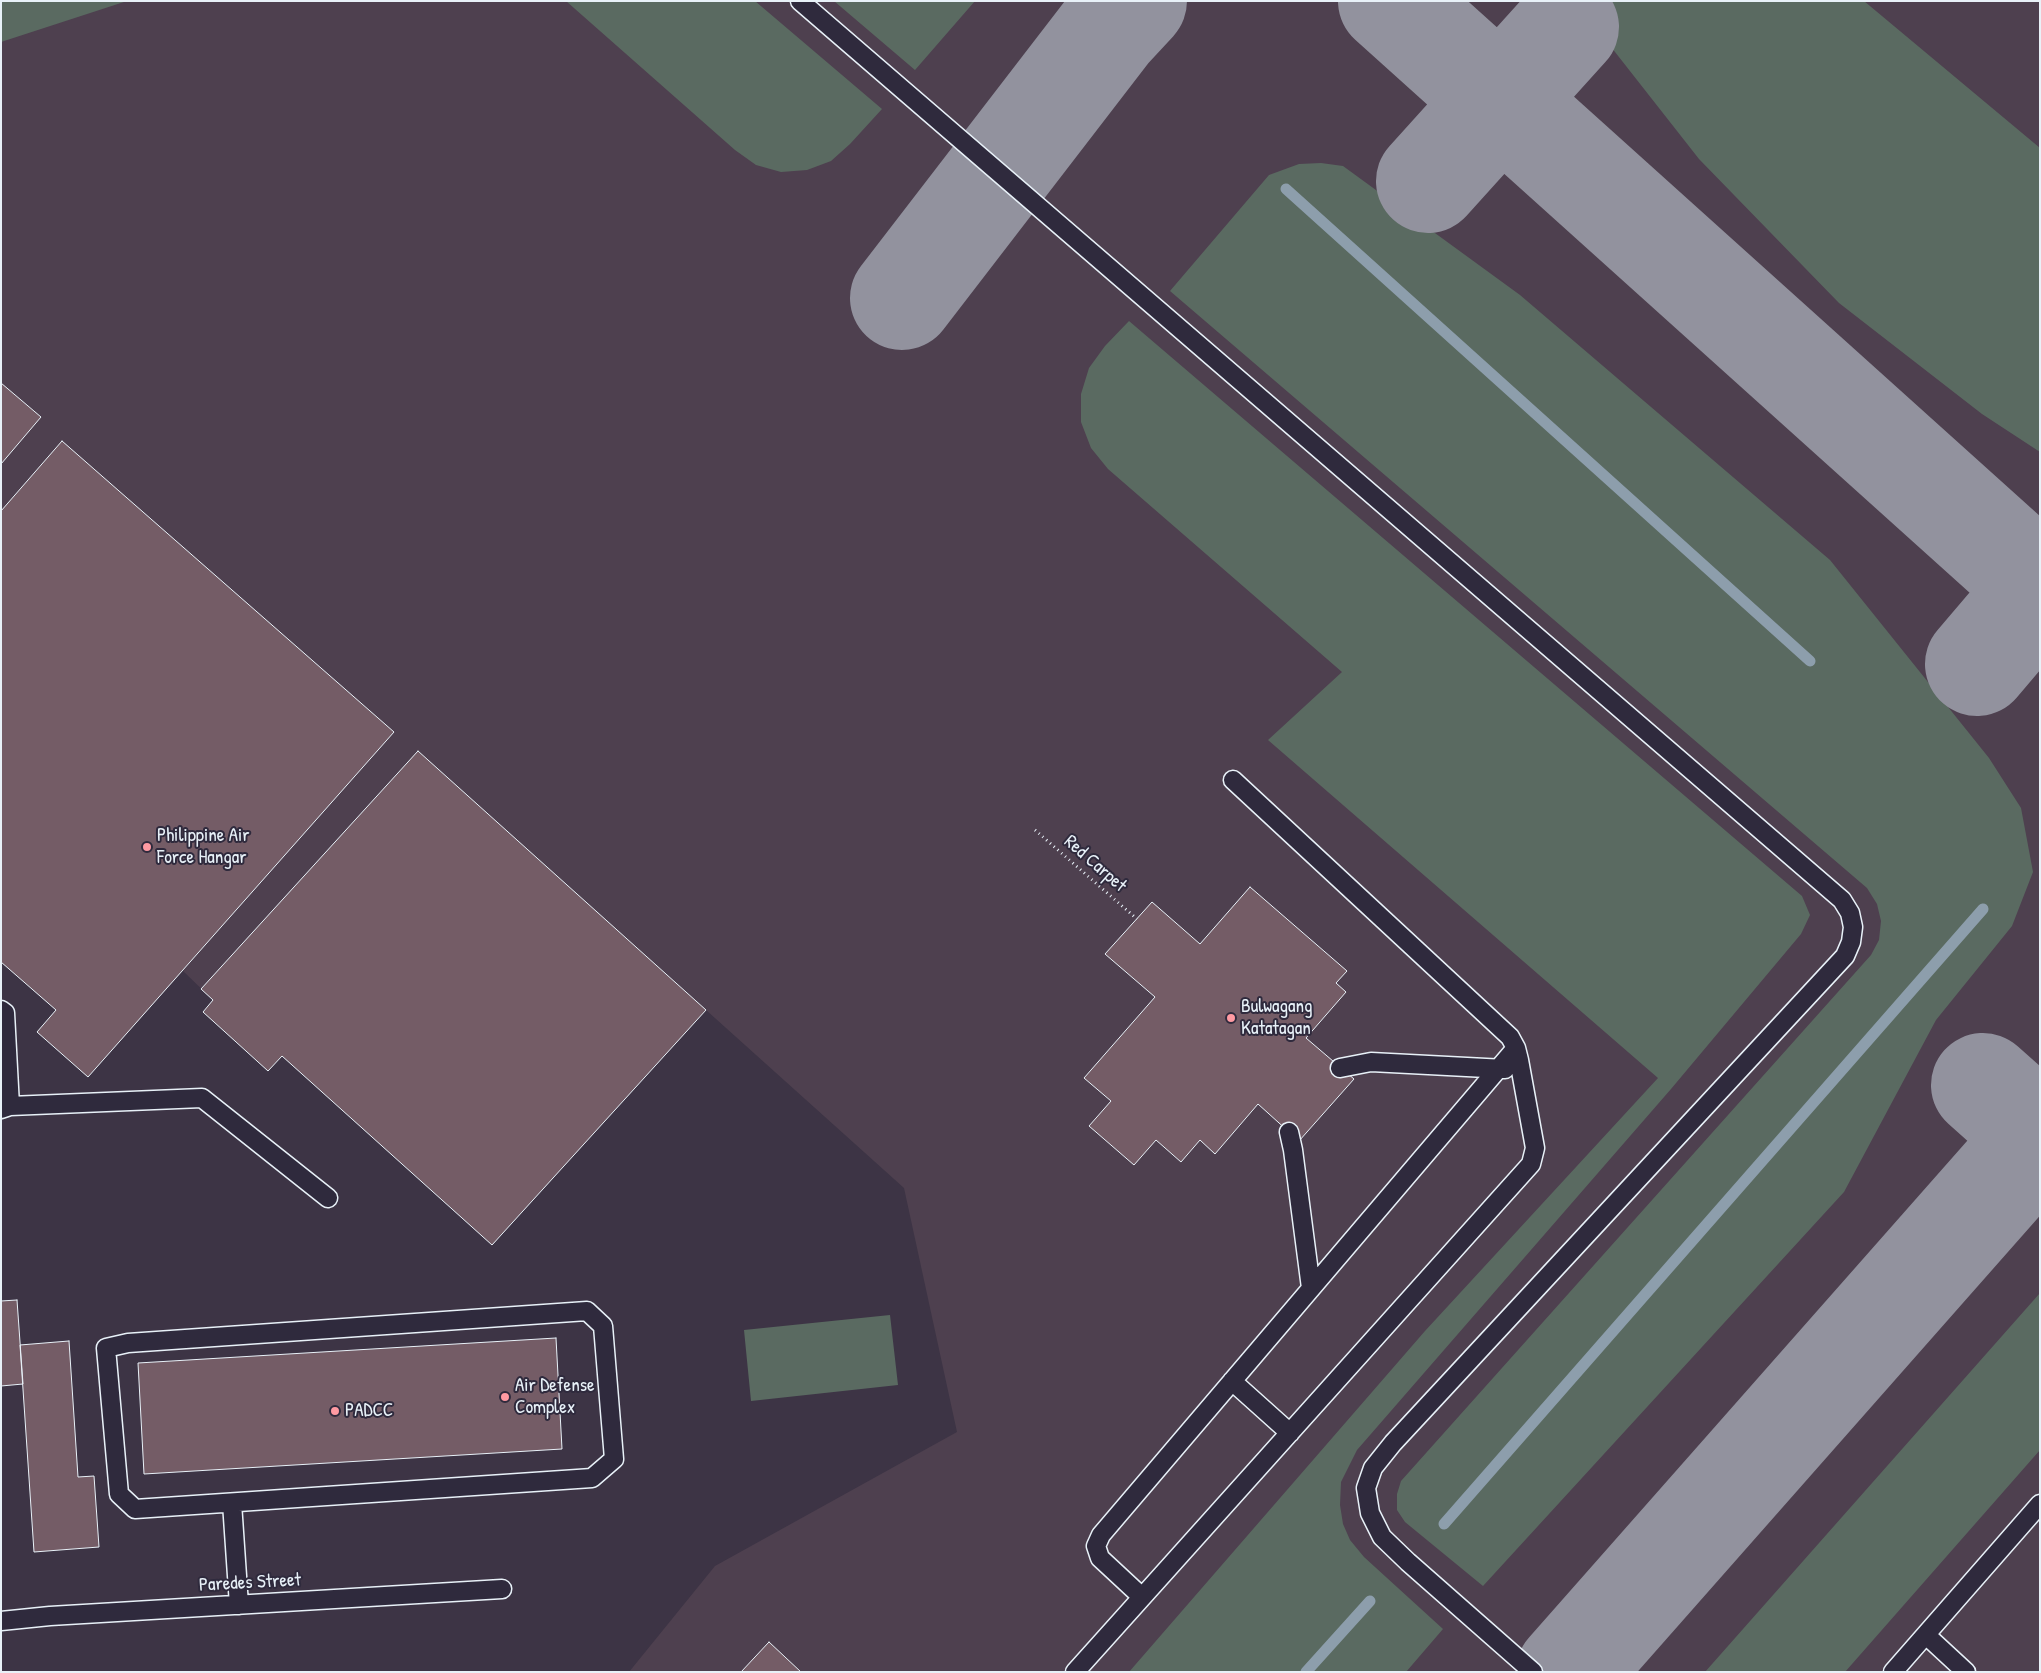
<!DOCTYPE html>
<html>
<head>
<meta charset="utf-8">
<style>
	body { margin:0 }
	#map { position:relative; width:2041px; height:1673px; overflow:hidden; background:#3d3445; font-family:"Patrick Hand",sans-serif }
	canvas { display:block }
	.frame { position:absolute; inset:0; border:2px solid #e8f1f8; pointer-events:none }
</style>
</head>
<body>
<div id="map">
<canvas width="2041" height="1673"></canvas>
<div class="frame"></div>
</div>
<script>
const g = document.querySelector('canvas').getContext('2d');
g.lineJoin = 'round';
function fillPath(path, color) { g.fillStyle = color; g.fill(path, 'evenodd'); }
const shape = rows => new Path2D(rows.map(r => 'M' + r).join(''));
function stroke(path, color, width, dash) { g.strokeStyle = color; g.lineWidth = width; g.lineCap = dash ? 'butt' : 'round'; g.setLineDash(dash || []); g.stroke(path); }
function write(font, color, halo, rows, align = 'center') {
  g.font = font + ' "Patrick Hand",sans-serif'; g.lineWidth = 4; g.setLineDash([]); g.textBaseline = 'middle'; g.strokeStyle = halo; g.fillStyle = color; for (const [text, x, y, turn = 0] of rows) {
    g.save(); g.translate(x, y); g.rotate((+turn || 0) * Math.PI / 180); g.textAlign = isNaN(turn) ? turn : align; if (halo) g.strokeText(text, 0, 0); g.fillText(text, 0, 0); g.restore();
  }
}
const built = shape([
	[1,1,2040,1,2040,1672,629,1672,715,1566,957,1432,904,1188,706,1010,492,1245,282,1056,268,1071,203,1012,213,1000,183,971,88,1077,37,1032,56,1010,1,962]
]);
const green = shape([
	[1,1,127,1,1,42],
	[566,1,755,1,882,109,850,144,831,161,807,170,781,172,756,165,735,150],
	[834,1,975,1,915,70],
	[1575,1,1864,1,2040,148,2040,452,1982,414,1839,303,1699,159],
	[1321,163,1343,166,1520,295,1830,560,1989,758,2021,808,2033,872,2012,926,1936,1020,1844,1192,1483,1586,1405,1522,1397,1510,1397,1494,1401,1481,1871,955,1879,940,1881,921,1877,904,1867,888,1170,291,1269,175,1299,164],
	[1129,321,1802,896,1810,915,1801,934,1671,1089,1357,1450,1341,1482,1340,1505,1343,1524,1350,1540,1364,1557,1443,1629,1406,1672,1129,1672,1425,1331,1658,1078,1268,740,1342,672,1108,469,1091,448,1081,422,1081,394,1089,368,1105,346],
	[2040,1293,2040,1450,1845,1672,1705,1672],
	[890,1315,898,1385,751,1401,744,1330]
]);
const stream = shape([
	[1286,189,1810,661],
	[1444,1524,1983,909],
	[1306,1672,1370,1601]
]);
const taxiway = shape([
	[1390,1,2040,586],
	[1428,181,1567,27],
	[902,298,1109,29,1135,1],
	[1977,664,2040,590],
	[1983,1085,2040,1136],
	[1568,1672,2040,1137]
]);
const building = shape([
	[1,383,41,417,1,464,1,383],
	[62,441,394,732,88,1077,37,1032,56,1010,1,962,1,511,62,441],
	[418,751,706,1010,492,1245,282,1056,268,1071,203,1012,213,1000,201,989,418,751],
	[1250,887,1347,971,1336,983,1346,992,1306,1038,1354,1079,1299,1141,1258,1104,1215,1154,1200,1140,1181,1162,1156,1140,1134,1165,1089,1126,1111,1101,1084,1078,1155,997,1105,954,1152,902,1200,944,1250,887],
	[17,1300,23,1384,1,1386,1,1301,17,1300],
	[556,1338,562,1449,144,1474,138,1363,556,1338],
	[69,1341,78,1477,94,1476,99,1547,34,1552,20,1345,69,1341],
	[769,1642,801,1672,741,1672,769,1642]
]);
const path = shape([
	[1035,830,1137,919]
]);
const service = shape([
	[800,1,1842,900,1850,913,1853,927,1851,942,1845,956,1393,1443,1373,1468,1366,1488,1370,1513,1382,1537,1408,1562,1533,1672],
	[1,1010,5,1013,10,1106],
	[1340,1068,1371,1062,1505,1069],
	[1,1109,10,1106,202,1098,328,1198],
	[1289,1132,1293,1150,1311,1288],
	[587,1311,603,1326,614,1459,592,1478,135,1509,119,1494,106,1348,128,1343,587,1311],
	[1232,1381,1290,1433],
	[232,1503,239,1605],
	[1142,1597,1100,1558,1096,1546,1101,1535,1516,1048],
	[1,1621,50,1616,502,1589],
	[1926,1635,1966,1672],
	[1075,1672,1531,1164,1535,1148,1519,1060,1516,1048,1510,1037,1233,780],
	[1893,1672,2040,1504]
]);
const markers = [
	[147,847,5,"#ff9aa2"],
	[1231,1018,5,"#ff9aa2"],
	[505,1397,5,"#ff9aa2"],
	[335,1411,5,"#ff9aa2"]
];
const poiNames = [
	["Philippine Air",157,836],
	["Force Hangar",157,858],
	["Bulwagang",1241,1007],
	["Katatagan",1241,1029],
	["Air Defense",515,1386],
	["Complex",515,1408],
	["PADCC",345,1411]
];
const streetNames = [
	["Red Carpet",1095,864,41],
	["Paredes Street",250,1583,-3]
];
fillPath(built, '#4e404f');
fillPath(green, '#5a6a61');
stroke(stream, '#8d9eac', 11);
stroke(taxiway, '#92929e', 104);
fillPath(building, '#745c66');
stroke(building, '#e8f1f8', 1);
stroke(service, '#e8f1f8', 21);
stroke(path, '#e8f1f8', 3, [1, 4]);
stroke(service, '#2f2a3d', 18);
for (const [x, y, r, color] of markers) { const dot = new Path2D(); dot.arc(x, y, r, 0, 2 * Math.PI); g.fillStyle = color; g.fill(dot); stroke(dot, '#2f2a3d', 2); }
write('19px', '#e8f1f8', '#2f2a3d', poiNames, 'left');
write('19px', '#e8f1f8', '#2f2a3d', streetNames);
</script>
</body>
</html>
